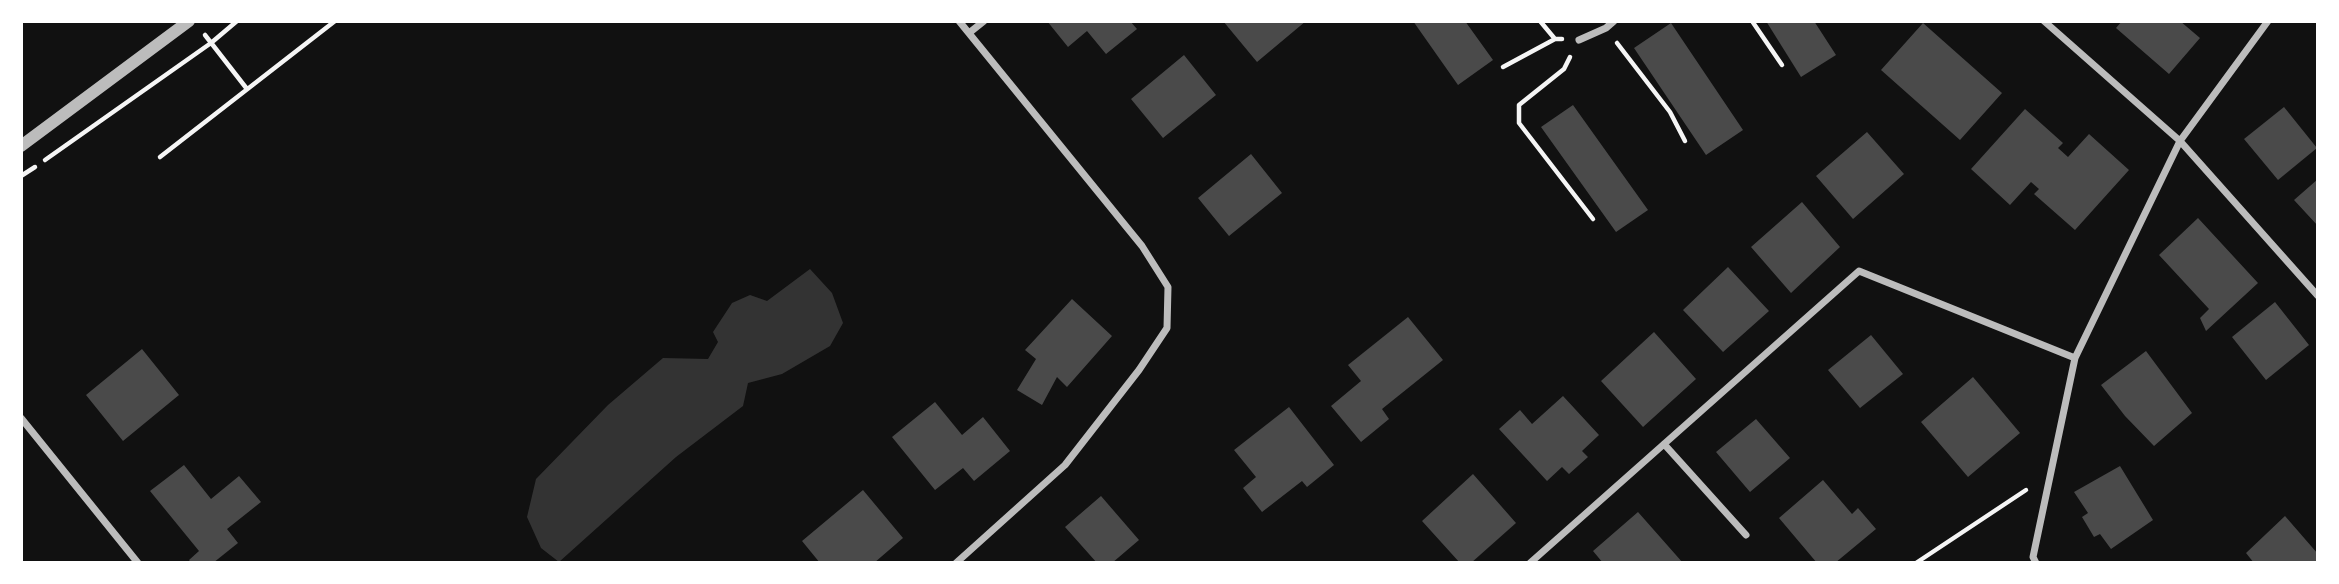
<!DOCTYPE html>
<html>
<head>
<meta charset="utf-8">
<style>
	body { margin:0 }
	#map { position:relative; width:2339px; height:584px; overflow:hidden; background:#111; font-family:Jost,sans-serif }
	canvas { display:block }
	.frame { position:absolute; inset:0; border:23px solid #fff; pointer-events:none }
</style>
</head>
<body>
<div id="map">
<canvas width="2339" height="584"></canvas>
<div class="frame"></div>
</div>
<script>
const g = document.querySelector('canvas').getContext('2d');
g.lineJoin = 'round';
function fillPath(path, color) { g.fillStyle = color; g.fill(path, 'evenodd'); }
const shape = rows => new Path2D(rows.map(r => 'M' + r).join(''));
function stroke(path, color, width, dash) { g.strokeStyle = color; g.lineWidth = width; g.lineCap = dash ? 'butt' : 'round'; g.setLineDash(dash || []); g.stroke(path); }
const water = shape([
	[810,269,832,293,843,323,830,346,782,374,748,383,743,406,676,457,559,562,541,548,527,517,536,479,608,405,663,358,708,359,718,342,713,332,732,303,750,295,767,301]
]);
const building = shape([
	[1047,21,1130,21,1137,29,1106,54,1087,31,1068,47],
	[1223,21,1306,21,1257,62],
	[1413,21,1465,21,1493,60,1458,85],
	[1766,21,1814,21,1836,55,1801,77],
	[2122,21,2180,21,2200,38,2169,74,2116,28],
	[1671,23,1743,130,1706,155,1634,48],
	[1923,23,2002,93,1960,140,1881,70],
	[1184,55,1216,95,1163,138,1131,99],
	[1573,105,1648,210,1616,232,1541,127],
	[2284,107,2317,148,2278,180,2244,139],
	[2025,109,2063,143,2058,148,2068,157,2089,134,2129,170,2075,230,2034,194,2039,189,2031,182,2010,205,1971,169],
	[1867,132,1904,174,1853,219,1816,176],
	[1251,154,1282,193,1229,236,1198,198],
	[2318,179,2318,226,2294,200],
	[1802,202,1840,247,1791,293,1751,247],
	[2198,218,2258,283,2206,331,2200,318,2209,309,2159,255],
	[1728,267,1769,311,1723,352,1683,310],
	[1072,299,1112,336,1067,387,1057,377,1042,405,1017,390,1036,359,1025,350],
	[2275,302,2309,345,2266,380,2232,337],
	[1408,317,1443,360,1382,409,1389,419,1361,442,1331,406,1361,381,1348,365],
	[1654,332,1696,379,1643,427,1601,381],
	[1871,335,1903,374,1860,408,1828,370],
	[142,349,179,395,123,441,86,395],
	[2146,351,2192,413,2154,446,2125,416,2101,385],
	[1973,377,2020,433,1968,477,1921,422],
	[1563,396,1599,435,1582,451,1588,457,1569,474,1562,467,1547,481,1499,429,1520,410,1532,424],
	[935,402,962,435,983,417,1010,451,974,481,963,468,935,490,892,437],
	[1289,407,1334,465,1307,487,1302,481,1262,512,1243,488,1256,477,1234,450],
	[1756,419,1790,458,1750,492,1716,452],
	[184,465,211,499,239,476,261,502,227,529,238,543,213,563,191,563,189,560,199,551,150,491],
	[2120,466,2153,520,2111,549,2100,534,2094,537,2082,517,2088,513,2074,492],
	[1473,474,1516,523,1471,563,1460,563,1422,521],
	[1823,480,1852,514,1858,508,1876,529,1835,563,1817,563,1779,518],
	[863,490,903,538,874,563,820,563,802,541],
	[1101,496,1139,540,1112,563,1097,563,1065,527],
	[1638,512,1683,563,1603,563,1593,551],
	[2285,516,2318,554,2318,563,2254,563,2246,553]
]);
const path = shape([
	[1540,21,1555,39,1562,39],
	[1752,21,1782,65],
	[205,35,247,89],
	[1617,43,1670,112,1685,141],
	[1570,57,1564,69,1519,105,1519,123,1593,219],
	[1503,67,1555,39],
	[160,157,335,21],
	[45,160,211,43,237,21],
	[21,176,35,167],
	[1916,563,2026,490]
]);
const minor = shape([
	[2044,21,2180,141,2318,296],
	[969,33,984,21],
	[1579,40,1606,28,1614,21],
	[21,418,138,563],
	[1664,444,1746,535],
	[956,563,1065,465,1139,370,1167,328,1168,287,1142,246,959,21],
	[1530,563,1859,271,2075,358],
	[2036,563,2033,557,2075,358,2180,141,2268,21]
]);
const tertiary = shape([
	[21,146,189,21]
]);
fillPath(water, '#333');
fillPath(building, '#4a4a4a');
stroke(path, '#f5f5f5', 4.5);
stroke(minor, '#bcbcbc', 7);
stroke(tertiary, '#bcbcbc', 12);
</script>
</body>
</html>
